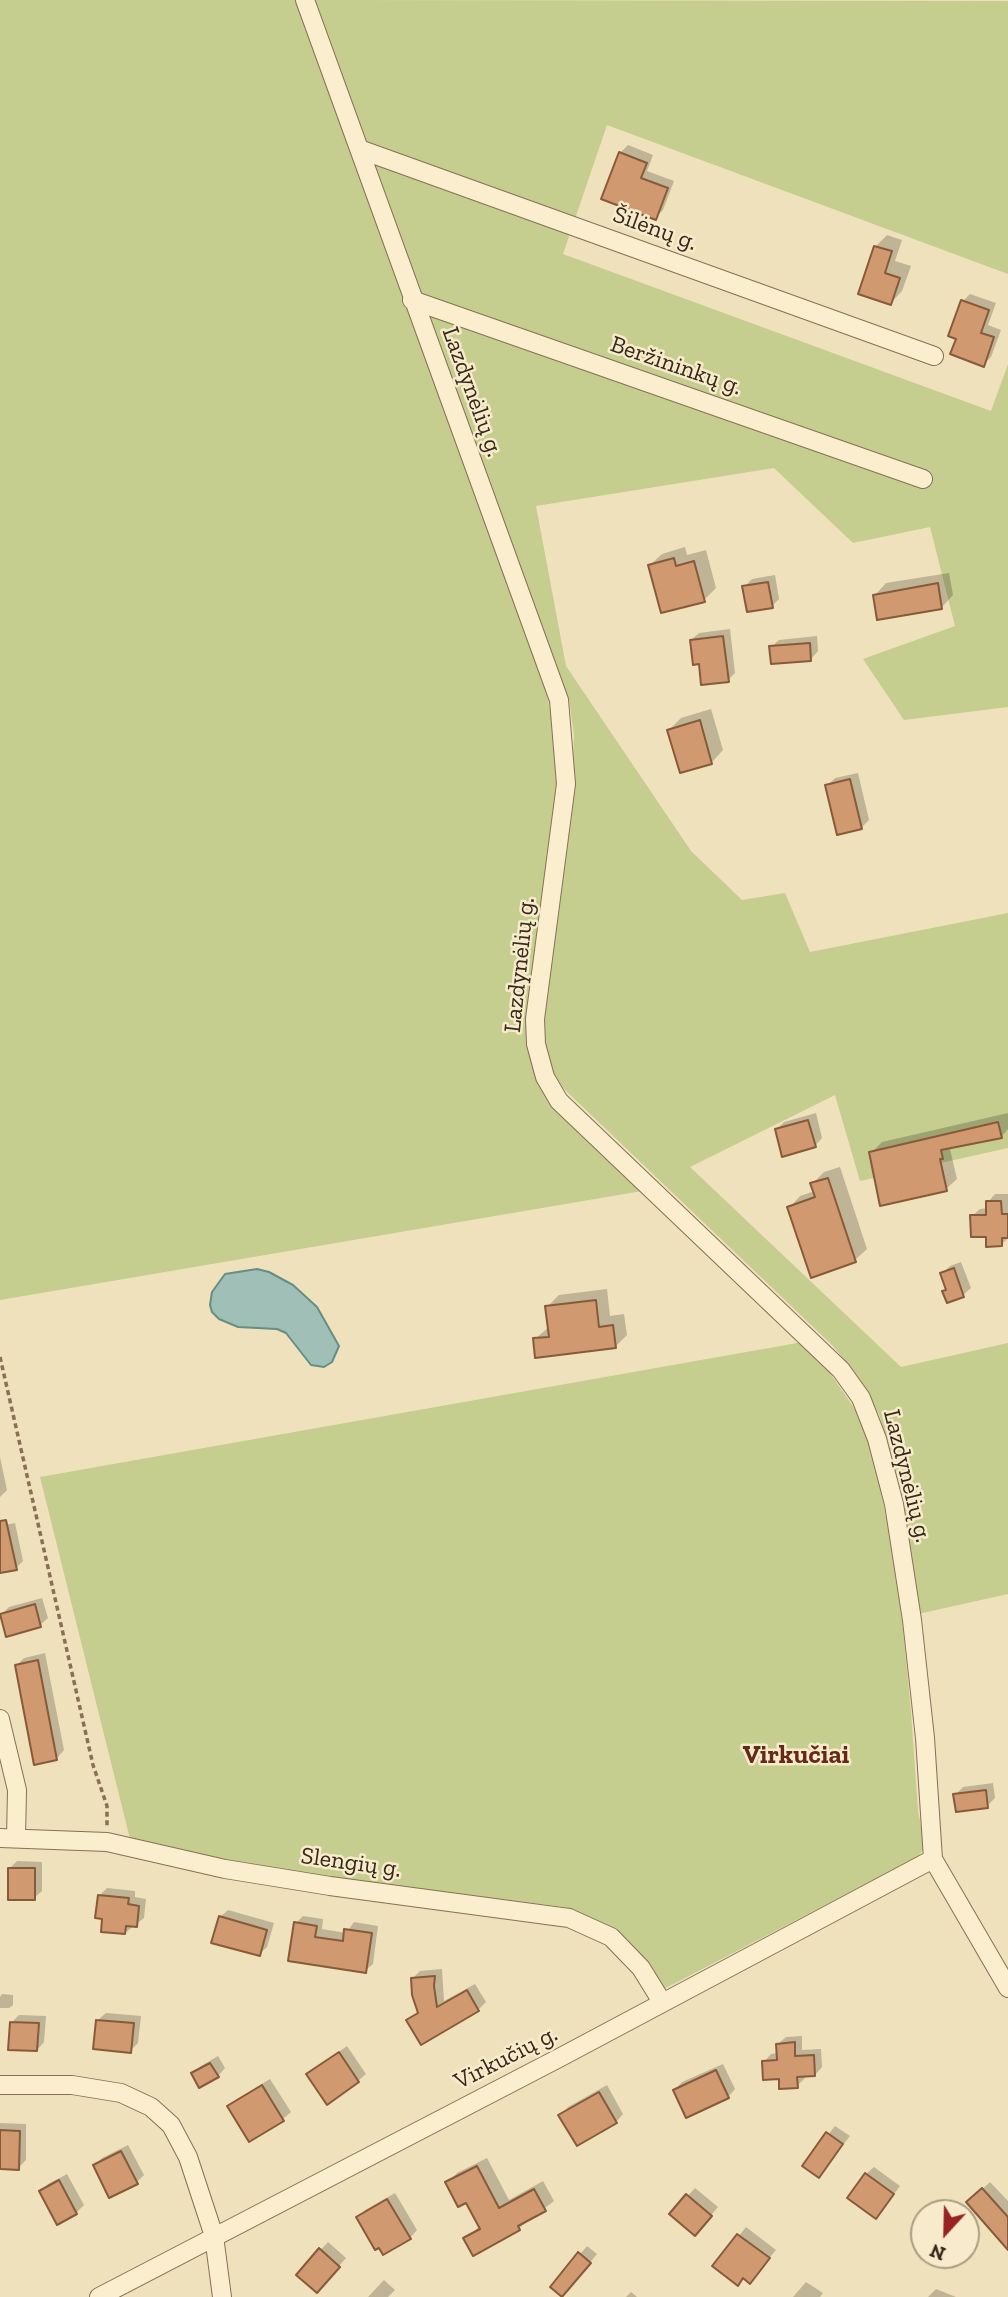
<!DOCTYPE html>
<html>
<head>
<meta charset="utf-8">
<style>
	body { margin:0 }
	#map { position:relative; width:1008px; height:2297px; overflow:hidden; background:#efe1bb; font-family:"Zilla Slab",serif }
	canvas { display:block }
	.north { position:absolute; left:910px; top:2199px; width:70px; height:70px; box-sizing:border-box; background:#f7ebcb; border:2px solid #aa9d84; border-radius:50%; rotate:202deg; font-size:19px; font-weight:700; line-height:28px; text-align:center; color:#36281a }
	.north::after { content:''; display:block; margin:auto; width:24px; height:32px; background:#992322; clip-path:polygon(50% 0,100% 100%,50% 72%,0 100%) }
</style>
</head>
<body>
<div id="map">
<canvas width="1008" height="2297"></canvas>
<div class="north">N</div>
</div>
<script>
const g = document.querySelector('canvas').getContext('2d');
g.lineJoin = 'round';
function fillPath(path, color) { g.fillStyle = color; g.fill(path, 'evenodd'); }
const shape = rows => new Path2D(rows.map(r => 'M' + r).join(''));
function stroke(path, color, width, dash) { g.strokeStyle = color; g.lineWidth = width; g.lineCap = dash ? 'butt' : 'round'; g.setLineDash(dash || []); g.stroke(path); }
function write(font, color, halo, rows, align = 'center') {
  g.font = font + ' "Zilla Slab",serif'; g.lineWidth = 5; g.setLineDash([]); g.textBaseline = 'middle'; g.strokeStyle = halo; g.fillStyle = color; for (const [text, x, y, turn = 0] of rows) {
    g.save(); g.translate(x, y); g.rotate((+turn || 0) * Math.PI / 180); g.textAlign = isNaN(turn) ? turn : align; if (halo) g.strokeText(text, 0, 0); g.fillText(text, 0, 0); g.restore();
  }
}
const green = shape([
	[0,0,295,0,545,687,553,722,558,779,536,1074,642,1191,0,1300],
	[315,0,1008,1,1008,274,607,125,563,254,991,411,1008,364,1008,707,904,720,863,659,955,626,930,527,853,543,774,468,536,506,566,666,691,851,742,900,785,893,810,952,1008,913,1008,1148,860,1181,835,1095,690,1167,901,1367,1008,1343,1008,1594,918,1614,892,1457,879,1414,859,1378,833,1346,564,1089,549,1065,545,1039,544,1000,572,786,574,736,569,699,443,357],
	[803,1342,821,1360,861,1418,876,1465,893,1552,902,1618,911,1712,918,1811,925,1846,919,1856,664,1989,615,1930,565,1907,290,1872,173,1851,130,1839,40,1477]
]);
const water = shape([
	[257,1269,269,1272,293,1285,317,1307,339,1346,332,1362,324,1367,311,1365,286,1333,277,1329,238,1327,219,1319,212,1312,210,1305,212,1292,225,1274,257,1269]
]);
const shadow = shape([
	[628,145,653,155,647,171,674,181,663,210,655,218,620,153],
	[887,235,902,240,895,261,911,266,902,291,891,303,875,247],
	[970,294,996,303,988,325,1001,330,991,357,983,365,958,338,963,301],
	[685,547,687,555,706,550,716,588,704,600,650,565,662,554],
	[949,573,953,595,942,607,875,595,886,583],
	[775,575,779,599,772,606,744,587,752,579],
	[730,629,735,673,728,680,700,663,691,640,699,633],
	[817,636,818,651,811,659,771,647,779,640],
	[711,709,723,750,712,762,681,771,669,730,681,718],
	[858,773,869,820,862,827,827,786,835,778],
	[816,1113,822,1138,815,1146,777,1129,784,1122],
	[1008,1113,1008,1129,1001,1137,953,1146,950,1149,957,1179,946,1189,871,1153,882,1142],
	[840,1167,867,1249,855,1260,789,1208,800,1196,815,1191,812,1184,824,1172],
	[995,1194,1008,1194,1008,1238,1001,1245,972,1216,980,1209,988,1208,988,1202],
	[961,1262,971,1288,963,1295,948,1288,942,1274,950,1266],
	[607,1289,610,1316,624,1314,627,1335,615,1347,535,1339,549,1327,547,1307,559,1295],
	[0,1457,7,1490,0,1497],
	[15,1523,23,1561,16,1568,0,1571,0,1526],
	[42,1598,48,1618,40,1625,1,1615,9,1607],
	[45,1653,64,1750,57,1758,17,1665,24,1658],
	[993,1783,995,1798,987,1806,955,1795,963,1787],
	[17,1861,42,1862,42,1891,34,1898,9,1869],
	[107,1888,135,1891,135,1897,146,1899,144,1918,125,1933,104,1917,100,1895],
	[228,1910,274,1923,267,1947,259,1954,220,1917],
	[303,1916,323,1919,322,1929,346,1933,354,1922,378,1926,373,1964,365,1971,290,1960,296,1923],
	[442,1969,444,2001,475,1984,486,2002,478,2010,409,2020,419,2011,413,1978,420,1971],
	[2,1994,13,1995,13,2005,9,2008,0,2008,0,1997],
	[106,2013,141,2016,138,2043,130,2051,98,2020],
	[19,2015,46,2016,44,2042,37,2050,11,2023],
	[802,2036,802,2050,821,2049,822,2067,815,2075,804,2075,805,2078,797,2086,780,2077,764,2062,771,2054,779,2053,778,2044,786,2037],
	[347,2046,366,2074,358,2081,308,2074],
	[218,2056,225,2068,218,2076,193,2073,201,2066],
	[723,2064,735,2089,728,2097,675,2090,682,2082],
	[270,2079,291,2112,283,2119,250,2140,230,2107,237,2099],
	[607,2085,623,2114,616,2122,561,2115,568,2107],
	[0,2123,26,2124,26,2160,18,2168,0,2168],
	[835,2126,850,2136,819,2176,804,2166],
	[128,2145,144,2175,136,2183,95,2165,102,2158],
	[487,2158,509,2200,543,2181,554,2201,519,2228,465,2239,480,2226,467,2201,448,2182,457,2173],
	[874,2167,900,2186,883,2209,866,2174],
	[67,2174,84,2205,76,2213,41,2192,48,2184],
	[990,2182,1008,2201,1008,2240,976,2195],
	[695,2188,718,2207,702,2226,671,2214],
	[395,2193,417,2230,410,2238,358,2218,365,2210],
	[746,2227,776,2250,750,2282,744,2277,738,2284,715,2266],
	[328,2242,346,2258,324,2283,298,2274],
	[587,2246,597,2254,563,2295,552,2287],
	[384,2280,395,2290,388,2297,368,2297],
	[806,2282,823,2293,820,2297,793,2297],
	[936,2289,956,2297,928,2297],
	[631,2292,637,2297,626,2297]
]);
const building = shape([
	[619,152,647,163,641,178,668,188,656,220,601,199,619,152],
	[874,246,892,251,885,273,900,278,891,305,858,294,874,246],
	[961,300,989,310,981,333,994,337,984,367,950,354,956,339,948,336,961,300],
	[674,558,676,566,694,561,705,602,661,613,648,565,674,558],
	[768,582,773,608,747,612,742,586,768,582],
	[938,583,942,609,877,620,873,595,938,583],
	[723,636,729,682,701,685,699,664,693,665,690,640,723,636],
	[810,643,811,661,771,664,769,646,810,643],
	[700,720,712,764,680,773,667,730,700,720],
	[850,779,862,829,837,835,825,785,850,779],
	[808,1120,816,1147,782,1157,775,1129,808,1120],
	[998,1122,1002,1138,941,1150,943,1159,940,1159,947,1191,880,1206,869,1152,998,1122],
	[828,1178,856,1262,811,1278,787,1207,815,1197,810,1183,828,1178],
	[986,1201,1001,1201,1002,1214,1008,1214,1008,1238,1002,1238,1002,1246,986,1247,986,1237,971,1237,970,1215,986,1215,986,1201],
	[954,1268,964,1297,947,1303,942,1291,946,1290,940,1273,954,1268],
	[596,1300,599,1327,613,1325,616,1348,535,1358,533,1338,549,1337,545,1306,596,1300],
	[6,1520,17,1570,0,1573,0,1521,6,1520],
	[35,1604,41,1627,6,1637,0,1614,35,1604],
	[38,1660,57,1760,34,1765,15,1665,38,1660],
	[986,1790,988,1808,956,1812,953,1794,986,1790],
	[8,1868,35,1868,35,1900,8,1900,8,1868],
	[98,1895,129,1898,128,1904,139,1906,137,1927,126,1926,125,1934,101,1932,102,1919,95,1918,98,1895],
	[219,1916,267,1930,260,1956,211,1943,219,1916],
	[294,1922,317,1926,315,1937,343,1941,344,1929,372,1933,366,1973,288,1961,294,1922],
	[435,1976,434,1986,437,2007,467,1990,479,2011,421,2045,406,2020,418,2013,412,1995,411,1978,435,1976],
	[96,2020,134,2023,131,2053,93,2049,96,2020],
	[10,2022,39,2023,37,2051,8,2050,10,2022],
	[795,2042,795,2056,814,2055,815,2076,797,2077,798,2088,779,2089,779,2079,763,2080,762,2061,777,2060,776,2044,795,2042],
	[339,2052,359,2082,327,2105,306,2074,339,2052],
	[210,2063,219,2077,199,2088,191,2073,210,2063],
	[716,2070,729,2098,686,2118,673,2090,716,2070],
	[262,2085,284,2121,249,2142,227,2106,262,2085],
	[599,2092,617,2123,577,2146,558,2115,599,2092],
	[0,2130,20,2131,19,2170,0,2169,0,2130],
	[826,2132,843,2144,819,2178,802,2166,826,2132],
	[121,2151,138,2184,109,2198,93,2165,121,2151],
	[477,2166,499,2208,534,2189,546,2211,518,2226,520,2230,473,2256,463,2238,480,2229,466,2203,458,2207,445,2182,477,2166],
	[865,2173,894,2194,876,2219,847,2198,865,2173],
	[59,2180,77,2214,57,2225,39,2191,59,2180],
	[982,2188,1008,2217,1008,2250,966,2202,982,2188],
	[686,2194,712,2216,695,2236,669,2214,686,2194],
	[387,2199,411,2239,383,2255,379,2248,375,2250,356,2217,387,2199],
	[737,2234,770,2258,750,2284,743,2278,738,2286,712,2266,737,2234],
	[319,2248,340,2267,317,2293,296,2275,319,2248],
	[578,2252,591,2263,562,2297,550,2287,578,2252]
]);
const path = shape([
	[0,1357,93,1765,107,1806,107,1826]
]);
const minor = shape([
	[305,0,559,700,566,784,535,1019,536,1044,545,1077,559,1101,841,1370,861,1398,877,1439,894,1504,912,1620,925,1738,933,1859,1008,1988],
	[359,149,934,356],
	[412,300,923,479],
	[0,1719,17,1790,16,1838],
	[0,1838,107,1842,225,1869,330,1886,569,1918,611,1937,641,1968,662,2002],
	[0,2085,72,2085,121,2093,151,2107,171,2125,188,2157,214,2236,222,2297],
	[99,2297,559,2058,933,1859]
]);
const streetNames = [
	["Šilėnų g.",655,229,20],
	["Beržininkų g.",676,366,19],
	["Lazdynėlių g.",472,392,70],
	["Lazdynėlių g.",520,965,-84],
	["Lazdynėlių g.",907,1476,76],
	["Slengių g.",351,1863,8],
	["Virkučių g.",506,2058,-27]
];
const neighbourhoodNames = [
	["Virkučiai",796,1756]
];
fillPath(green, '#c5cd8f');
fillPath(water, '#a0c0b7');
stroke(water, '#678e85', 2);
fillPath(shadow, '#0003');
fillPath(building, '#d0996f');
stroke(building, '#875a3a', 2);
stroke(minor, '#877055', 20);
stroke(path, '#877055', 3.5, [5, 3.5]);
stroke(minor, '#faeecf', 18);
write('24px', '#36281a', '#f7ebcb', streetNames);
write('bold 26px', '#642918', '#f7ebcb', neighbourhoodNames);
</script>
</body>
</html>
